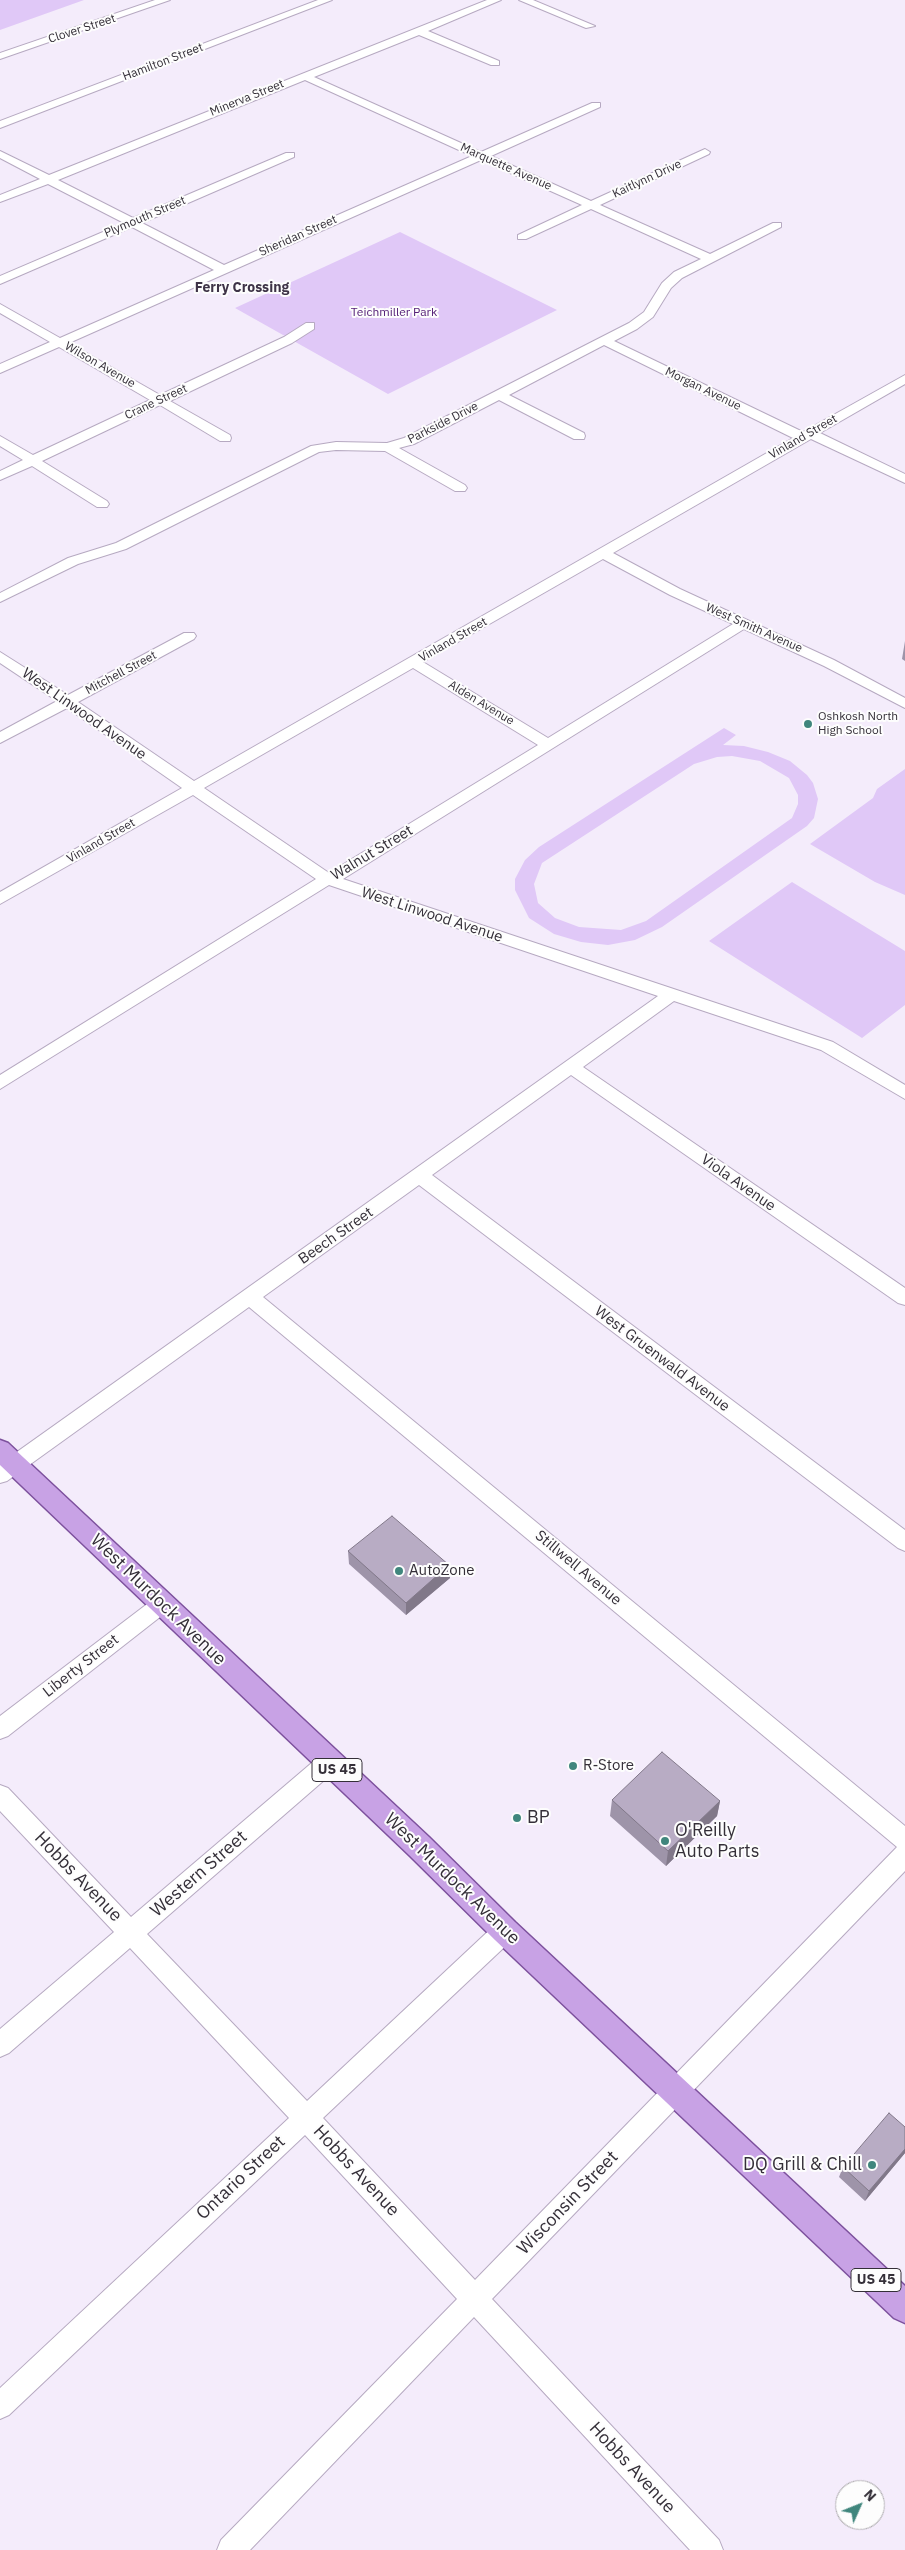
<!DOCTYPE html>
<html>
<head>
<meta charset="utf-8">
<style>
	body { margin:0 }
	#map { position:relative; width:905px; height:2550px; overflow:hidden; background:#f4ecfb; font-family:"IBM Plex Sans",sans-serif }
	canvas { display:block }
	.north { position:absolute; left:835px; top:2480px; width:50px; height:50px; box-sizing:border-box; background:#fdfdfd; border:1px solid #adabae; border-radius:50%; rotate:46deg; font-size:14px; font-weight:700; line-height:20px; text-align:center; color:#342f38 }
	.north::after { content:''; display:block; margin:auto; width:18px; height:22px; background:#40867d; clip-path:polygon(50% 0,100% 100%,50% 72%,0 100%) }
</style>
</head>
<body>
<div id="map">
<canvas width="905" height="2550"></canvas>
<div class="north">N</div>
</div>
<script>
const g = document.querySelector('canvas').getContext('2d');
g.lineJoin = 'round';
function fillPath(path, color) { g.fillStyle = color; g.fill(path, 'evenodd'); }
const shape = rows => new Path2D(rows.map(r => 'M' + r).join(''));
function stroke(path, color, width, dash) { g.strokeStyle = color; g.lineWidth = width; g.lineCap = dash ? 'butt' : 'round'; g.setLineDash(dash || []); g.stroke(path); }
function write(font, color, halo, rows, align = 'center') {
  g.font = font + ' "IBM Plex Sans",sans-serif'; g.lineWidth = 4; g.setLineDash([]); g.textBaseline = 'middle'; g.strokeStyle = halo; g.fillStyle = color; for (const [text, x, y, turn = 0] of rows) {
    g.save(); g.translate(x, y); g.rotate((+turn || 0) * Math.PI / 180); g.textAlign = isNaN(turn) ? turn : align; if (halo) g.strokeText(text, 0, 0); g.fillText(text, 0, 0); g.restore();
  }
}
const green = shape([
	[0,0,84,0,0,30],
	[400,232,557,310,388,394,235,308],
	[724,728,736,735,723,745,744,746,768,752,790,761,807,775,813,783,818,799,814,818,807,826,662,927,635,940,608,945,581,942,554,934,529,918,515,890,515,879,525,860,539,847],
	[732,756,760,761,789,778,798,795,798,804,792,818,646,921,621,930,579,927,555,918,538,903,534,884,542,863,694,764,717,757],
	[905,769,905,895,875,882,810,844,873,798,877,789],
	[792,882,905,951,905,1005,862,1038,709,941]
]);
const minor = shape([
	[155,0,170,0,0,59,0,53,155,0],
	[318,0,332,0,0,128,0,121,318,0],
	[487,0,501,0,428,31,499,61,499,65,491,65,419,35,314,77,481,152,592,103,600,103,600,107,491,156,591,201,705,149,710,152,709,154,600,205,710,254,773,223,781,223,781,227,682,278,671,288,653,317,637,329,614,341,803,432,905,375,905,384,820,433,905,474,905,483,811,439,613,553,680,589,834,660,905,698,905,708,824,666,744,629,343,879,833,1042,905,1085,905,1099,821,1050,674,1001,583,1067,905,1288,905,1305,898,1303,571,1075,432,1175,905,1530,905,1551,898,1548,419,1185,263,1297,905,1826,905,1871,492,2299,719,2540,723,2550,690,2550,474,2317,250,2550,217,2550,221,2540,457,2299,305,2135,9,2415,0,2419,0,2388,289,2118,130,1948,9,2053,0,2057,0,2029,114,1932,0,1811,0,1785,8,1788,131,1917,321,1755,329,1752,337,1755,340,1762,337,1769,147,1934,307,2101,497,1923,505,1920,513,1923,517,1931,513,1939,323,2118,475,2280,897,1847,249,1307,7,1481,0,1483,0,1464,658,996,329,885,0,1089,0,1075,316,879,193,795,0,904,0,892,182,788,67,708,0,743,0,732,57,701,0,663,0,652,68,695,184,633,194,633,196,636,194,639,78,702,194,781,793,438,604,345,509,395,584,433,585,436,584,439,574,439,499,400,414,444,399,448,465,485,467,488,465,491,455,491,385,451,336,450,319,452,126,549,78,564,0,602,0,593,68,558,116,543,311,446,336,442,387,443,404,438,629,323,644,312,662,283,674,272,701,259,591,209,526,239,518,239,518,235,582,205,481,160,69,343,160,395,284,337,306,323,314,323,314,329,292,343,170,401,230,435,231,438,230,441,220,441,160,405,42,461,107,501,109,504,107,507,97,507,32,466,0,480,0,471,23,460,0,446,0,436,33,455,150,400,59,347,0,373,0,364,50,342,0,313,0,304,60,338,214,270,132,227,0,284,0,276,124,223,48,184,0,202,0,195,40,179,0,158,0,151,49,175,487,0],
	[305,80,472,156,224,265,142,223,294,157,294,153,286,153,133,218,58,180,305,80],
	[603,559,670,595,733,624,548,738,423,662,603,559],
	[413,668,538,745,329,873,204,788,413,668],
	[519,0,533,0,595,26,586,28,519,0],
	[162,1595,169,1598,173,1604,169,1610,8,1736,0,1739,0,1716,155,1598,162,1595]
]);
const major = shape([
	[0,1440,8,1443,429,1837,515,1922,905,2286,905,2323,894,2318,495,1940,409,1855,0,1465,0,1440]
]);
const wall = shape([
	[905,641,905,661,902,659],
	[348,1551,450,1578,406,1615,349,1564],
	[612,1800,720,1801,717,1816,666,1866,610,1816],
	[905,2127,905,2153,865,2201,839,2177,843,2167]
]);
const shadedWall = shape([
	[449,1565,450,1578,406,1615,406,1603],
	[720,1801,717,1816,666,1866,668,1851],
	[905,2149,905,2153,865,2201,869,2191]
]);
const building = shape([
	[392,1516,449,1565,406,1603,348,1551,392,1516],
	[662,1752,720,1801,668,1851,612,1800,662,1752],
	[889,2113,905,2127,905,2149,869,2191,843,2167,889,2113]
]);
const markers = [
	[808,724,5,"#40867d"],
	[399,1571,5,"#40867d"],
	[573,1766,5,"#40867d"],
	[517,1818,5,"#40867d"],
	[665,1841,5,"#40867d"],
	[872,2165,5,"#40867d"]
];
const farStreetnames = [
	["Clover Street",82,29,-18],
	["Hamilton Street",163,62,-21],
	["Minerva Street",247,98,-22],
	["Marquette Avenue",506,167,24],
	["Kaitlynn Drive",647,179,-25],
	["Plymouth Street",145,217,-23],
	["Sheridan Street",298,236,-24],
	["Wilson Avenue",100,365,30],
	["Morgan Avenue",703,389,26],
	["Crane Street",156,402,-25],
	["Parkside Drive",443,423,-27],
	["Vinland Street",803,437,-30],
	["West Smith Avenue",754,628,24],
	["Vinland Street",453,640,-30],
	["Mitchell Street",121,673,-28],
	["Alden Avenue",481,703,31],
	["Vinland Street",101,841,-30]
];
const farParknames = [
	["Teichmiller Park",394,313]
];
const farPoinames = [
	["Oshkosh North",818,717],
	["High School",818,731]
];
const farNeighbourhoodnames = [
	["Ferry Crossing",242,288]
];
const shields = [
	[337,1770,50],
	[876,2280,50]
];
const shieldNames = [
	["US 45",337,1770],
	["US 45",876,2280]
];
const streetNames = [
	["West Linwood Avenue",84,714,35],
	["Walnut Street",372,853,-31],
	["West Linwood Avenue",432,915,18],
	["Viola Avenue",738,1183,35],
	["Beech Street",336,1236,-35],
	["West Gruenwald Avenue",662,1359,37],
	["Stillwell Avenue",578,1568,40],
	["Liberty Street",81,1666,-38]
];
const poiNames = [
	["AutoZone",409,1571],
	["R-Store",583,1766]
];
const nearStreetnames = [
	["West Murdock Avenue",158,1600,44],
	["Western Street",199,1874,-41],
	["Hobbs Avenue",78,1877,46],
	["West Murdock Avenue",452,1879,44],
	["Hobbs Avenue",356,2171,47],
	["Ontario Street",241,2178,-43],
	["Wisconsin Street",568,2203,-46],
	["Hobbs Avenue",632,2468,47]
];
const nearPoinames = [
	["BP",527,1818],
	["O'Reilly",675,1831],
	["Auto Parts",675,1852],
	["DQ Grill & Chill",862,2165,"right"]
];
fillPath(green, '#e0c8f7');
stroke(minor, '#b6a9c1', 2);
stroke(major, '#7d519d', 3);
fillPath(minor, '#fff');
fillPath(major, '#c8a2e5');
fillPath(wall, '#9e94a9');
fillPath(shadedWall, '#817889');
fillPath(building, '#b8acc4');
stroke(building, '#817889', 1);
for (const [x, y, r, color] of markers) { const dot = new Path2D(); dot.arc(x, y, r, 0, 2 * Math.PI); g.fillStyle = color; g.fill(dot); stroke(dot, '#fdfdfd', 2); }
write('12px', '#342f38', '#fdfdfd', farStreetnames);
write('12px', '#552077', '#fdfdfd', farParknames);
write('12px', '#342f38', '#fdfdfd', farPoinames, 'left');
write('bold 14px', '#3e3347', '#fdfdfd', farNeighbourhoodnames);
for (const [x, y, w] of shields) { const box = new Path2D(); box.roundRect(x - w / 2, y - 11.5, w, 23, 4); g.fillStyle = '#fdfdfd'; g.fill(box); stroke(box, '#342f38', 1); }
write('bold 14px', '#342f38', null, shieldNames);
write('15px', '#342f38', '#fdfdfd', streetNames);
write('15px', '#342f38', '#fdfdfd', poiNames, 'left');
write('18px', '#342f38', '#fdfdfd', nearStreetnames);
write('18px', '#342f38', '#fdfdfd', nearPoinames, 'left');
</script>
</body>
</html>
